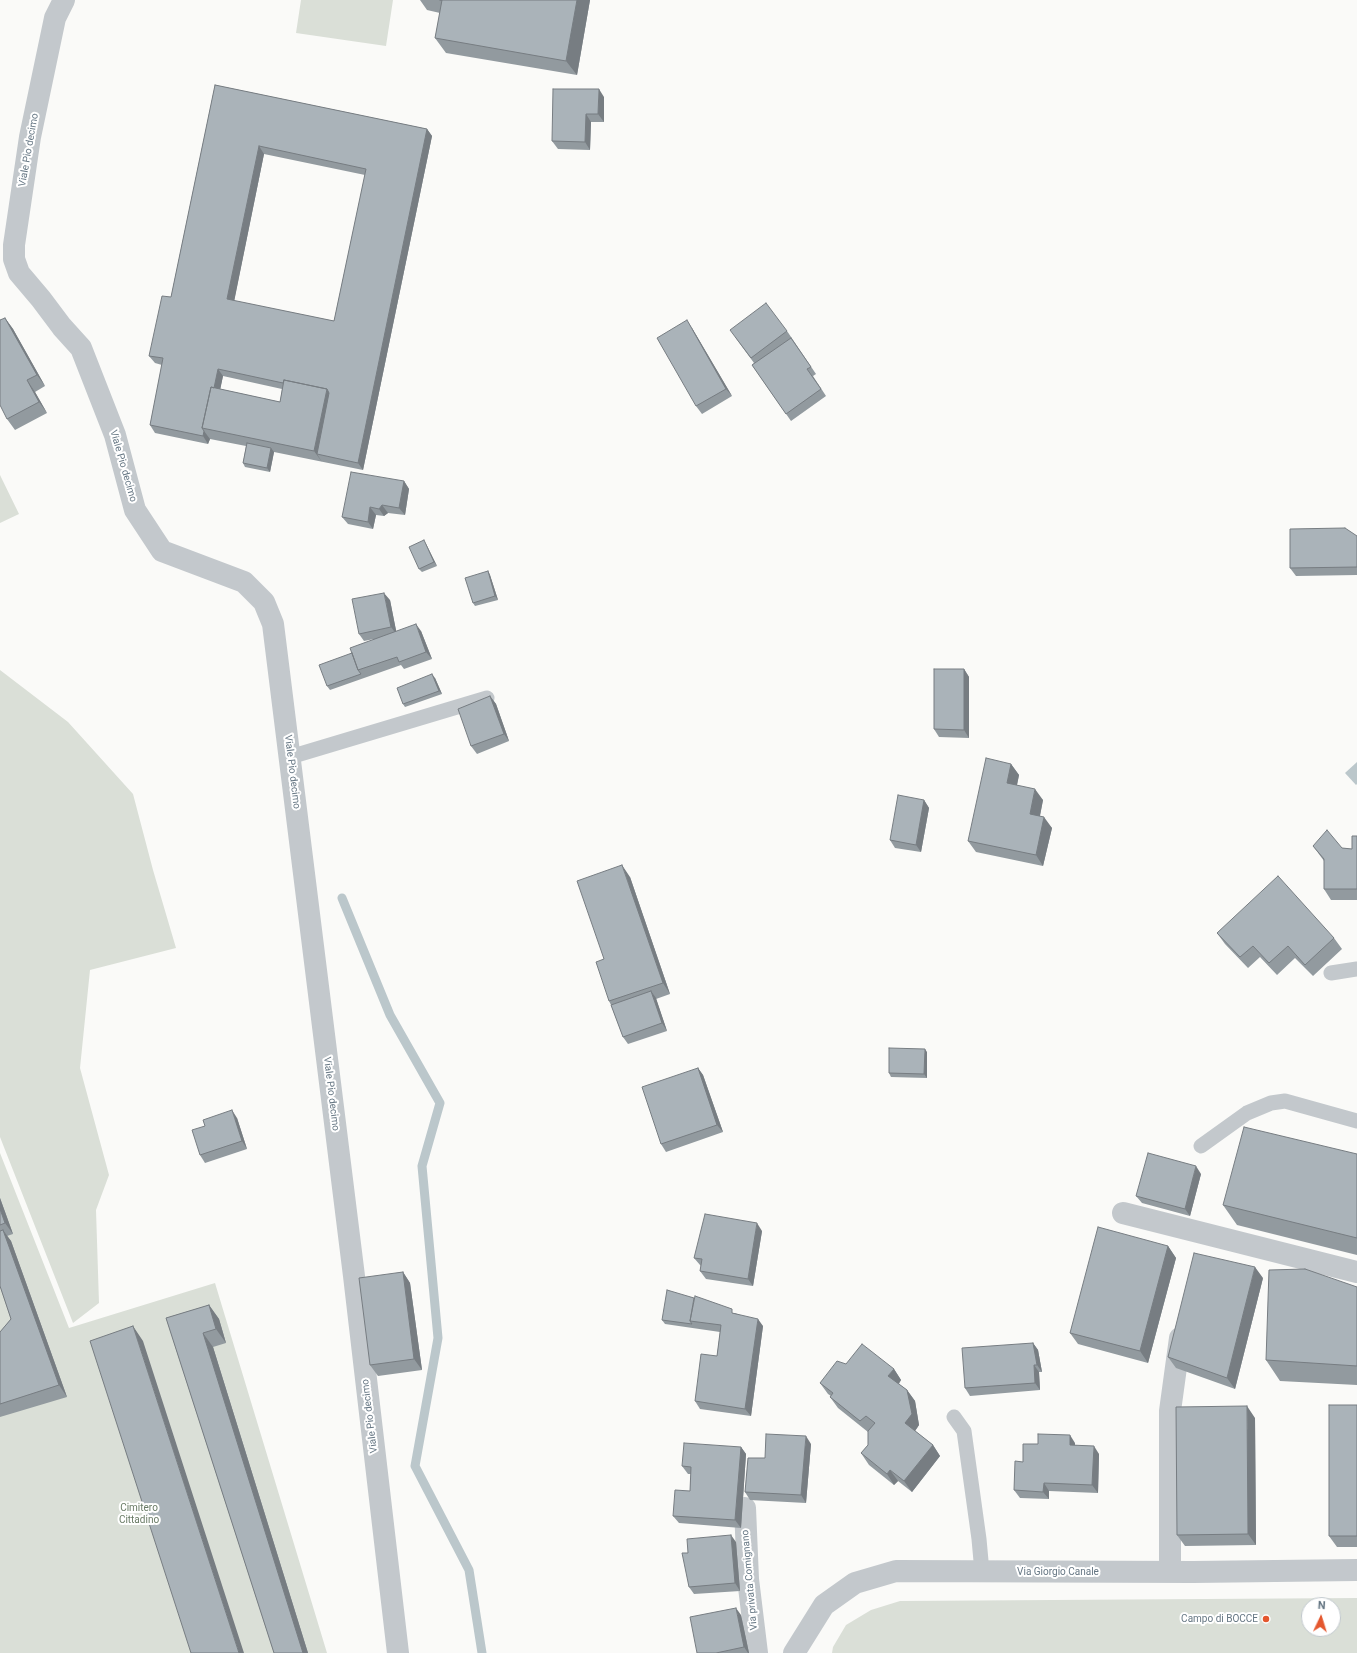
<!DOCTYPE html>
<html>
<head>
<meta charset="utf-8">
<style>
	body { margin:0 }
	#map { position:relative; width:1357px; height:1653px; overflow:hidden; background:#fafaf8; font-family:Roboto,sans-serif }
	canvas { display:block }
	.north { position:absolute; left:1301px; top:1597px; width:40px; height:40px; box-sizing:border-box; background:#fff; border:1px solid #c1c8cd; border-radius:50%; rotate:4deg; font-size:11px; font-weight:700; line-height:16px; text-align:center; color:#657683 }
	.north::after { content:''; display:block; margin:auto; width:14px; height:18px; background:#e4572e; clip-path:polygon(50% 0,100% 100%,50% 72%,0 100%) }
</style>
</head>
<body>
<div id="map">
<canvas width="1357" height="1653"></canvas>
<div class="north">N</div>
</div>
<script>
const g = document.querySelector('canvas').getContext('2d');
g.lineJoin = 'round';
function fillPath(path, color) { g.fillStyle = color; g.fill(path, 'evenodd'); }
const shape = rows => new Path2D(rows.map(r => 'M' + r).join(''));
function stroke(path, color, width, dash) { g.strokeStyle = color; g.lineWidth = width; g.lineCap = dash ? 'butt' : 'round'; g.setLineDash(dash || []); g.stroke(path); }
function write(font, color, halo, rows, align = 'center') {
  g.font = font + ' Roboto,sans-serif'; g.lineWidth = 4; g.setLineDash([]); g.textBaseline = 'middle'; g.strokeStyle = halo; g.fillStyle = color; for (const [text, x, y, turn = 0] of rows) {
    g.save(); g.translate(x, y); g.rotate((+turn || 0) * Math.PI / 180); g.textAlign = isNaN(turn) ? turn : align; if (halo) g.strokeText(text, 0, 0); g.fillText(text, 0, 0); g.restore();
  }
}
const green = shape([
	[301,0,393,0,386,46,296,33],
	[0,475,19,514,0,523],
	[0,670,68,722,133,794,153,870,176,948,90,970,80,1068,109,1175,96,1210,99,1303,73,1323,0,1137],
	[0,1153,69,1328,215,1283,327,1653,0,1653],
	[1357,1598,1357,1653,832,1653,833,1647,846,1625,871,1610,900,1601],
	[1309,1605,1333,1605,1333,1629,1309,1629]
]);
const water = shape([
	[1357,762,1357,784,1356,785,1345,773]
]);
const stream = shape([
	[342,898,390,1015,440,1103,422,1166,438,1338,415,1466,469,1570,482,1653]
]);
const service = shape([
	[290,757,487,698],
	[1331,973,1357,969],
	[1201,1146,1247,1113,1271,1103,1285,1101,1357,1121],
	[954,1417,964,1431,979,1539,982,1572]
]);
const minor = shape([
	[64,0,55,18,30,137,14,245,14,259,19,273,41,299,62,327,81,348,115,435,135,510,162,551,244,582,264,602,273,624,354,1276,398,1653],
	[1123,1213,1357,1272],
	[745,1508,748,1579,757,1653],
	[1170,1572,1170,1411,1180,1338],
	[794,1653,824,1605,855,1583,896,1571,1193,1572,1357,1570]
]);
const wall = shape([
	[420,0,590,0,577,75,446,53,435,38,440,13,427,10],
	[215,85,427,129,432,136,363,470,274,452,270,472,245,467,243,463,246,446,210,439,208,444,155,433,150,425,162,365,155,363,149,356,171,297],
	[264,154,365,175,334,321,234,301],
	[223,376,282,389,280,402,220,389],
	[604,97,604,122,591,122,590,150,558,149,552,141],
	[5,318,13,329,45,386,35,392,47,413,15,430,7,419],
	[692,328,732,396,702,414,696,406],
	[787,331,816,374,813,376,826,396,791,421,752,365,754,363,735,337],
	[404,481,409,489,405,515,388,513,384,516,376,515,373,529,348,524,342,517],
	[1357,536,1357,575,1296,576,1290,568],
	[426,544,437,566,422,572,419,569],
	[488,571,490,575,498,600,475,606,473,603],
	[390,600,396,631,421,631,432,659,404,669,401,665,330,690,327,686,352,653,374,639,364,641,359,634],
	[964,669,969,677,969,738,939,737,934,729],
	[435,678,442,694,405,707,403,704],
	[490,696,496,704,509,741,477,754,471,746],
	[1011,764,1019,775,1017,785,1043,800,1040,816,1052,828,1043,866,976,852,968,841],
	[924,800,929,808,921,852,895,848,890,840],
	[1357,836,1357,900,1331,900,1324,889,1324,861,1313,846,1342,848,1352,849],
	[630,877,670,994,656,999,667,1031,628,1044,623,1037,611,1005,609,1001],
	[1217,933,1334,938,1342,949,1313,976,1295,958,1277,975,1260,957,1248,968,1225,944],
	[927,1052,927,1078,891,1077,889,1073],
	[698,1068,703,1075,723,1132,666,1152,661,1144],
	[237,1118,247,1149,205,1163,200,1155],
	[1357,1154,1357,1255,1237,1225,1223,1205],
	[1201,1174,1190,1216,1142,1203,1136,1196],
	[0,1198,13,1234,7,1236,11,1241,67,1397,0,1417,0,1332,11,1319,0,1286],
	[762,1231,753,1286,706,1279,700,1271,701,1266,700,1265,694,1258],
	[1168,1246,1176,1258,1148,1363,1078,1344,1070,1333],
	[403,1272,410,1283,422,1370,378,1376,370,1365],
	[1263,1278,1235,1389,1176,1368,1168,1357],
	[1357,1287,1357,1385,1280,1381,1266,1360],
	[209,1305,219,1319,226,1343,213,1347,308,1653,274,1653,166,1318],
	[735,1313,763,1326,751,1416,700,1409,695,1401,717,1356,720,1332,665,1324,662,1320],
	[1033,1343,1038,1350,1042,1372,1039,1372,1040,1390,970,1396,965,1388],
	[846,1364,894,1369,901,1380,899,1384,907,1390,915,1401,919,1425,915,1431,933,1445,940,1456,912,1492,898,1481,894,1485,869,1465,861,1453,868,1445,868,1432,838,1408,830,1397,831,1396,828,1394,820,1383],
	[1357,1405,1357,1547,1337,1547,1329,1536],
	[1255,1418,1256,1545,1185,1546,1177,1535],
	[1075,1443,1075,1445,1099,1454,1098,1493,1049,1491,1049,1499,1020,1498,1014,1490,1023,1462,1038,1444],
	[811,1444,806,1503,750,1500,745,1492,765,1458],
	[741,1447,746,1454,741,1528,679,1523,673,1516,690,1491,691,1474,688,1474,682,1466],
	[736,1542,740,1591,694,1594,689,1587,688,1553],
	[741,1615,749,1653,697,1653]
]);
const shadedWall = shape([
	[577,0,590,0,577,75,566,61],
	[599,89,604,97,604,122,598,114],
	[586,114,591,122,590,150,585,142],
	[427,129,432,136,363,470,358,463],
	[259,146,264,154,233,307,227,299],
	[5,318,13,329,45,386,37,375],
	[687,320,692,328,732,396,726,389],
	[218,369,223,376,212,430,205,428],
	[27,380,35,392,47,413,39,402],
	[327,389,335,400,317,454,322,462,314,451],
	[204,431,210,439,208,444,203,436],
	[271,448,274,452,270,472,267,468],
	[404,481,409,489,405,515,399,508],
	[382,505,388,513,384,516,379,509],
	[370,507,376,515,373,529,368,522],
	[424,540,437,566,434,562],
	[488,571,490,575,498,600,495,596],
	[384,593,390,600,397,635,391,627],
	[416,624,421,631,432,659,426,652],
	[964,669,969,677,969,738,964,730],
	[432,674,435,678,442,694,439,691],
	[490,696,496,704,509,741,504,734],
	[1011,764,1019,775,1015,794,1007,783],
	[1035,789,1043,800,1038,825,1030,814],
	[924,800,929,808,921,852,916,845],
	[1044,817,1052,828,1043,866,1036,855],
	[622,865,630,877,670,994,663,983],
	[651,991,656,998,667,1031,662,1023],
	[925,1049,927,1052,927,1078,924,1074],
	[698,1068,703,1075,723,1132,717,1125],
	[232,1110,237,1118,247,1149,242,1141],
	[1196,1166,1201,1174,1190,1216,1185,1209],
	[0,1198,13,1234,5,1223,0,1209],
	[757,1223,762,1231,753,1286,748,1279],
	[3,1230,11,1241,67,1397,59,1385],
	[1168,1246,1176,1258,1148,1363,1140,1351],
	[1255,1267,1263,1278,1235,1389,1227,1378],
	[403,1272,410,1283,422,1370,414,1359],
	[209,1305,219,1319,226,1343,216,1329],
	[758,1319,763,1326,751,1416,745,1409],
	[133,1326,143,1341,244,1653,239,1653],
	[203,1333,213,1347,308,1653,303,1653],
	[1033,1343,1038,1350,1042,1372,1037,1365],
	[1034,1365,1039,1372,1040,1390,1035,1383],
	[894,1369,901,1380,896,1387,888,1376],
	[907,1390,915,1401,919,1425,913,1434,905,1423],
	[1247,1406,1255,1418,1256,1545,1248,1534],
	[1070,1435,1075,1443,1075,1452,1070,1445],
	[806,1436,811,1444,806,1503,801,1495],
	[933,1445,940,1456,912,1492,904,1481],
	[1094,1446,1099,1454,1098,1493,1092,1485],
	[741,1447,746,1454,741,1528,735,1520],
	[890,1470,898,1481,894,1485,887,1474],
	[1044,1483,1049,1491,1049,1499,1043,1492],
	[731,1535,736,1542,740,1591,735,1583],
	[736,1608,741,1615,749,1653,748,1653,744,1647]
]);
const building = shape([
	[440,0,577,0,566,61,435,38,442,0,440,0],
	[215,85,427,129,358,463,317,454,329,393,327,389,284,380,283,383,218,369,214,388,211,387,202,428,204,431,203,436,150,425,163,358,149,356,162,296,171,297,215,85],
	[259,146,366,169,334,321,227,299,259,146],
	[553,89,599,89,598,114,586,114,585,142,552,141,553,89],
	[766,303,787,331,751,358,730,330,766,303],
	[5,318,37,375,27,380,39,402,7,419,0,405,0,320,5,318],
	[687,320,726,389,696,406,657,338,687,320],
	[791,338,811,367,807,369,821,389,786,414,752,365,791,338],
	[284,380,327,389,314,451,202,428,211,387,280,402,284,380],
	[247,443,271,448,267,468,243,463,247,443],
	[351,472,404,481,399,508,382,505,379,509,370,507,368,522,342,517,351,472],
	[1345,528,1357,536,1357,567,1290,568,1290,529,1345,528],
	[424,540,434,562,419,569,409,547,424,540],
	[488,571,495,596,473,603,465,578,488,571],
	[384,593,391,627,359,634,352,599,384,593],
	[416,624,426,652,399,662,397,657,358,670,350,648,416,624],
	[352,653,358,670,361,674,327,686,319,665,352,653],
	[934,669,964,669,964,730,934,729,934,669],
	[432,674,439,691,403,704,397,688,432,674],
	[490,696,504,734,471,746,458,709,490,696],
	[986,758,1011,764,1007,783,1035,789,1030,814,1044,817,1036,855,968,841,986,758],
	[898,795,924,800,916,845,890,840,898,795],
	[1327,830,1342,848,1352,849,1352,836,1357,836,1357,889,1324,889,1324,859,1313,846,1327,830],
	[622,865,663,983,609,1001,596,962,604,959,577,881,622,865],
	[1278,876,1334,938,1305,965,1288,946,1269,963,1253,946,1240,957,1217,933,1278,876],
	[651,991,662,1023,623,1037,611,1005,651,991],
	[889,1048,925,1049,924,1074,889,1073,889,1048],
	[698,1068,717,1125,661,1144,642,1087,698,1068],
	[232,1110,242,1141,200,1155,192,1130,205,1126,203,1120,232,1110],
	[1244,1127,1357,1154,1357,1238,1223,1205,1244,1127],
	[1148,1153,1196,1166,1185,1209,1136,1196,1148,1153],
	[0,1209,5,1223,0,1225,0,1209],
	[705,1214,757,1223,748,1279,700,1271,702,1259,694,1258,705,1214],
	[1098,1227,1168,1246,1140,1351,1070,1333,1098,1227],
	[3,1230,59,1385,0,1404,0,1332,11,1319,0,1286,0,1231,3,1230],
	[1194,1253,1255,1267,1227,1378,1168,1357,1194,1253],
	[1305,1269,1357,1287,1357,1366,1266,1360,1269,1270,1305,1269],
	[403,1272,414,1359,370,1365,359,1278,403,1272],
	[667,1290,694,1298,690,1321,692,1324,662,1320,667,1290],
	[695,1296,732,1309,732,1313,758,1319,745,1409,695,1401,701,1354,717,1356,721,1325,690,1321,695,1296],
	[209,1305,216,1329,203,1333,303,1653,274,1653,166,1318,209,1305],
	[133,1326,239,1653,191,1653,90,1341,133,1326],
	[1033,1343,1037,1365,1034,1365,1035,1383,965,1388,962,1348,1033,1343],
	[862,1344,894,1369,888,1376,907,1390,912,1414,905,1423,933,1445,904,1481,890,1470,887,1474,861,1453,868,1445,868,1431,875,1423,866,1416,860,1421,830,1397,833,1393,820,1383,837,1361,846,1364,862,1344],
	[1329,1405,1357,1405,1357,1536,1329,1536,1329,1405],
	[1247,1406,1248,1534,1177,1535,1176,1407,1247,1406],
	[766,1434,806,1436,801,1495,745,1492,748,1458,765,1458,766,1434],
	[1038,1434,1070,1435,1070,1445,1094,1446,1092,1485,1044,1483,1043,1492,1014,1490,1015,1461,1023,1462,1023,1444,1038,1444,1038,1434],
	[684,1443,741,1447,735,1520,673,1516,675,1490,690,1491,691,1467,682,1466,684,1443],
	[731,1535,735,1583,689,1587,682,1553,688,1553,687,1539,731,1535],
	[736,1608,744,1647,716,1653,697,1653,690,1617,736,1608]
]);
const markers = [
	[1266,1619,4,"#e4572e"]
];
const streetNames = [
	["Viale Pio decimo",29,150,-80],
	["Viale Pio decimo",123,466,74],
	["Viale Pio decimo",292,772,83],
	["Viale Pio decimo",331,1094,83],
	["Viale Pio decimo",370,1416,-97],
	["Via Giorgio Canale",1058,1572],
	["Via privata Comignano",750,1580,-95]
];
const parkNames = [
	["Cimitero",139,1508],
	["Cittadino",139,1520]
];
const poiNames = [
	["Campo di BOCCE",1258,1619]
];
fillPath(green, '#dadfd7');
fillPath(water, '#bbc7cb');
stroke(stream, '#bbc7cb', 9);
stroke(service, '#c3c8cc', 15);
stroke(minor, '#c3c8cc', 22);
fillPath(wall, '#929a9f');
fillPath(shadedWall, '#777d82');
fillPath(building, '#aab3b9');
stroke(building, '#777d82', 1);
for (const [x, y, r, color] of markers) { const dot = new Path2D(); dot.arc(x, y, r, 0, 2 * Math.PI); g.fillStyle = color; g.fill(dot); stroke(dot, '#fff', 1.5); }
write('10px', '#657683', '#fff', streetNames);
write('10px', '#687a64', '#fff', parkNames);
write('10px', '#657683', '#fff', poiNames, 'right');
</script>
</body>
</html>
